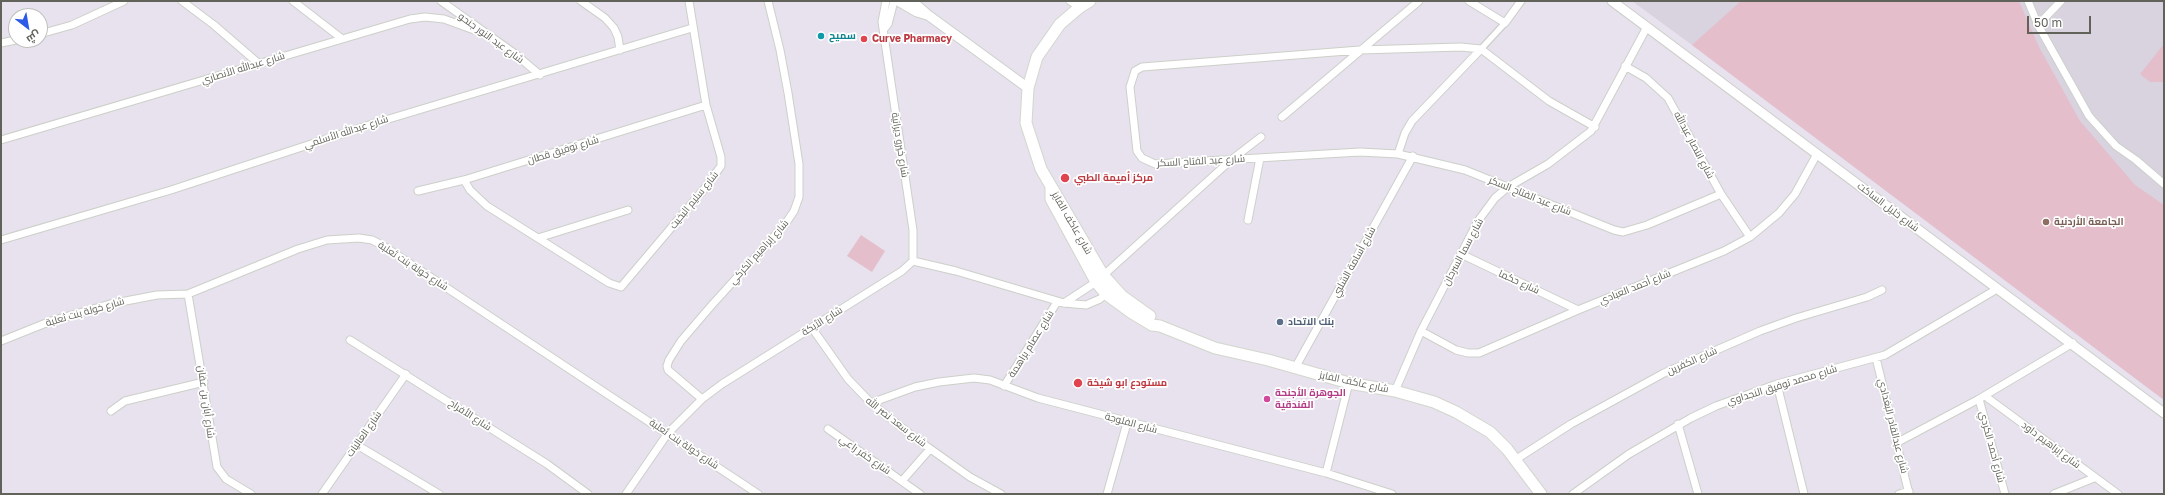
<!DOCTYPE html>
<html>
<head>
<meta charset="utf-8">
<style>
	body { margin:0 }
	#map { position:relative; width:2165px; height:495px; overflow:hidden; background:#e7e2ed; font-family:"Golos Text",Cairo,sans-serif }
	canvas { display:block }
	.frame { position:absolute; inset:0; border:2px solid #61635a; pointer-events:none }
	.north { position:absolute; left:8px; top:8px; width:40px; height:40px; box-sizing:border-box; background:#fff; border:1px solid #c0c1bd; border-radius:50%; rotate:149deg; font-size:11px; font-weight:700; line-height:16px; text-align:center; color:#61635a }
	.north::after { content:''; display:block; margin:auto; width:14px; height:18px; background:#2c5ae9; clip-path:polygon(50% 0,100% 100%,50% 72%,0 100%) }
	.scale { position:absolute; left:2027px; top:16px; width:64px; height:18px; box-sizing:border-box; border:2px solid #61635a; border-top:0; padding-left:5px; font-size:12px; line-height:14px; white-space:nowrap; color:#61635a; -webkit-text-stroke:3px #fff; paint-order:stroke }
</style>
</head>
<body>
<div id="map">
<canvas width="2165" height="495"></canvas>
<div class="frame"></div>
<div class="north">ش</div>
<div class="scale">50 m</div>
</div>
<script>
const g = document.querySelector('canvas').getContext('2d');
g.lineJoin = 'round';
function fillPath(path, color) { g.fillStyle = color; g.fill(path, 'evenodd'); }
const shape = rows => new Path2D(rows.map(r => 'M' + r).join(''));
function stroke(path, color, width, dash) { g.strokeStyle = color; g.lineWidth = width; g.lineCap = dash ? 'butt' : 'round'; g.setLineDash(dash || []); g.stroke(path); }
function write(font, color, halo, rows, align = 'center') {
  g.font = font + ' "Golos Text",Cairo,sans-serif'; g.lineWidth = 3.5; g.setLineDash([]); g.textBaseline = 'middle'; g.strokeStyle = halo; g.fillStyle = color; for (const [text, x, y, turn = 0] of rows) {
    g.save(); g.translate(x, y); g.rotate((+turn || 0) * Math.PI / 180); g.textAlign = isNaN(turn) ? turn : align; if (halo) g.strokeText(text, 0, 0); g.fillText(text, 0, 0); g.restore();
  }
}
const education = shape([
	[1632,1,2164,1,2164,400,1692,45]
]);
const green = shape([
	[1741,1,2019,1,2039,47,2080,121,2135,185,2164,205,2164,400,1692,45],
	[2164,44,2164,82,2150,82,2140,74],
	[861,235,885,251,872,272,847,256]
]);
const pedestrian = shape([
	[1481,49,1505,23]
]);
const minor = shape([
	[182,1,214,25,258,63],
	[293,1,341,38],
	[441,1,514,53,540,75],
	[581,1,605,18,614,28,618,37,620,50],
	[886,1,882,22,913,230,913,261],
	[1070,1,1080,7],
	[1469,1,1505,23,1521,1],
	[2028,1,2038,25,2089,116,2116,146,2136,160,2164,184],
	[2038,25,2061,1],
	[884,29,888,24,894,1],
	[40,34,72,25,124,1],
	[1,43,16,40],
	[1625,66,1646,78,1668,98,1721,194,1750,237],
	[1282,117,1419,1],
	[1595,127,1549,101,1481,49,1461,47,1360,50,1142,67,1135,71,1130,87,1137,151,1142,158,1155,164,1360,152,1398,154,1465,170,1614,230,1623,232,1647,225,1721,194],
	[1,140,410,19,425,17,444,19,485,34],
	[1398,154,1405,133,1412,121,1481,49],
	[464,180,470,190,487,206,609,283,621,287,704,189,721,166,721,157,706,105,689,1],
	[418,191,464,180,706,105],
	[1248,220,1260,158],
	[538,238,628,210],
	[1,240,171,190,372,124,692,28],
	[1461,254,1578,310],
	[913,261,956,271,1064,303,1086,305,1100,299,1109,291],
	[188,294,217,467,226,479,251,494],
	[1064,303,1096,282,1231,160,1261,137],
	[812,328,848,379,871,403,915,438,970,477,1001,494],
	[1421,331,1456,350,1468,353,1479,353,1578,310,1724,251,1750,237,1779,213,1795,194,1817,154],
	[350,340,547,464,588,494],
	[1,341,51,321,110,304,157,295,188,294,298,249,327,240,359,238,372,240,382,245,758,494],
	[1876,358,1909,494],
	[1295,368,1413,156],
	[1777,384,1804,494],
	[1004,386,1057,302],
	[1395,391,1421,331,1478,221,1495,198,1508,187,1548,164,1591,131,1647,27],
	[1985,396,2118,494],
	[702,399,668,370,667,366,669,360,681,341,711,306,786,223,794,211,799,197,799,164,788,93,780,50,768,1],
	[1979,399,2005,494],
	[871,403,915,387,939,382,974,378,990,380,1038,398,1326,473,1392,494],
	[111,411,125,401,204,382],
	[1678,424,1698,494],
	[828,429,920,494],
	[1898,442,1979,399,2073,343],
	[357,445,439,494],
	[1515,460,1571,424,1664,373,1760,331,1796,318,1867,297,1882,290],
	[1326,473,1349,383],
	[902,481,930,449],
	[322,494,406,374],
	[626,494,668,433,702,399,722,384,902,271,913,261],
	[1107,494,1127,423],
	[1573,494,1629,454,1691,418,1716,406,1777,384,1885,355,1997,289],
	[1899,494,1909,491],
	[2054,494,2094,478]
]);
const tertiary = shape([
	[898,1,917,12,927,15],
	[912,1,928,15,1028,88],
	[1612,1,2164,413]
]);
const secondary = shape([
	[1090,1,1080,7,1060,24,1037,57,1028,88,1026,123,1041,169,1103,275,1122,296,1150,316],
	[1051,187,1051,199,1056,208,1096,282,1106,294,1132,313,1152,325,1160,326,1215,348,1268,360,1349,383,1395,391,1434,402,1456,412,1490,432,1507,449,1541,494]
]);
const markers = [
	[821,36,4,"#0f9aa8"],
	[864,39,4,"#e0444e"],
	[1065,178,5,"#e0444e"],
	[2046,222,4,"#8d6e63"],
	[1280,322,4,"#5c6f8a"],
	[1078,383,5,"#e0444e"],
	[1267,399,4,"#d1479c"]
];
const cultureNames = [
	["سميح",829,36]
];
const streetNames = [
	["شارع عبد النور جنحو",491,38,36],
	["شارع عبدالله الأنصاري",243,68,-17],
	["شارع عبدالله الأسلمي",346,132,-18],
	["شارع خيرو ديرانية",900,145,81],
	["شارع انتصار عبدالله",1694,145,62],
	["شارع توفيق قطان",563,150,-17],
	["شارع عبد الفتاح السكر",1201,161,-3],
	["شارع عبد الفتاح السكر",1530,196,22],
	["شارع سليم البخيت",694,200,-51],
	["شارع خليل الساكت",1888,207,37],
	["شارع عاكف الفايز",1072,223,60],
	["شارع إبراهيم الكركي",759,252,-48],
	["شارع سما السرحان",1463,252,-62],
	["شارع أسامة الشلبي",1354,262,-61],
	["شارع خولة بنت ثعلبة",413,266,33],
	["شارع حكما",1519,282,25],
	["شارع أحمد العبادي",1635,287,-22],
	["شارع خولة بنت ثعلبة",85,312,-16],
	["شارع الأيكة",822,321,-32],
	["شارع عصام براهمة",1031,344,-58],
	["شارع الكفرين",1692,361,-24],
	["شارع عاكف الفايز",1354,382,12],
	["شارع محمد توفيق النجداوي",1782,385,-17],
	["شارع أبان بن عفان",206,402,82],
	["شارع الأفراح",470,415,33],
	["شارع سعد نصر الله",896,422,38],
	["شارع الفلوجة",1131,423,15],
	["شارع عبدالقادر البغدادي",1893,426,76],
	["شارع العاليات",364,434,-55],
	["شارع خولة بنت ثعلبة",684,444,34],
	["شارع إبراهيم داود",2051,445,37],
	["شارع أحمد الكردي",1992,447,75],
	["شارع كفر راعي",865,455,35]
];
const healthNames = [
	["Curve Pharmacy",872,39],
	["مركز أميمة الطبي",1074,178],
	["مستودع ابو شيخة",1087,383]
];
const educationNames = [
	["الجامعة الأردنية",2054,222]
];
const serviceNames = [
	["بنك الاتحاد",1288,322]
];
const hotelNames = [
	["الجوهرة الأجنحة",1275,393],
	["الفندقية",1275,405]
];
fillPath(education, '#d8d3df');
fillPath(green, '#e5becb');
stroke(pedestrian, '#cdd0c9', 8);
stroke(minor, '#cdd0c9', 9);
stroke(tertiary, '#cdd0c9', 11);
stroke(secondary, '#d3d6cd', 13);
stroke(pedestrian, '#fff', 5.5);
stroke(minor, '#fff', 7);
stroke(tertiary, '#fff', 9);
stroke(secondary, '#fff', 11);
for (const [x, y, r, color] of markers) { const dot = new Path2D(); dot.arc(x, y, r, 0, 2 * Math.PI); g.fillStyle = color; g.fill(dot); stroke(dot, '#fff', 1.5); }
write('bold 10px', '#0d838f', '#fff', cultureNames, 'left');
write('10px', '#61635a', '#fff', streetNames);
write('bold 10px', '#be3a42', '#fff', healthNames, 'left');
write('bold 10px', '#785e54', '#fff', educationNames, 'left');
write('bold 10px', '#4e5e75', '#fff', serviceNames, 'left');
write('bold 10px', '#b23c85', '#fff', hotelNames, 'left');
</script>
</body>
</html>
